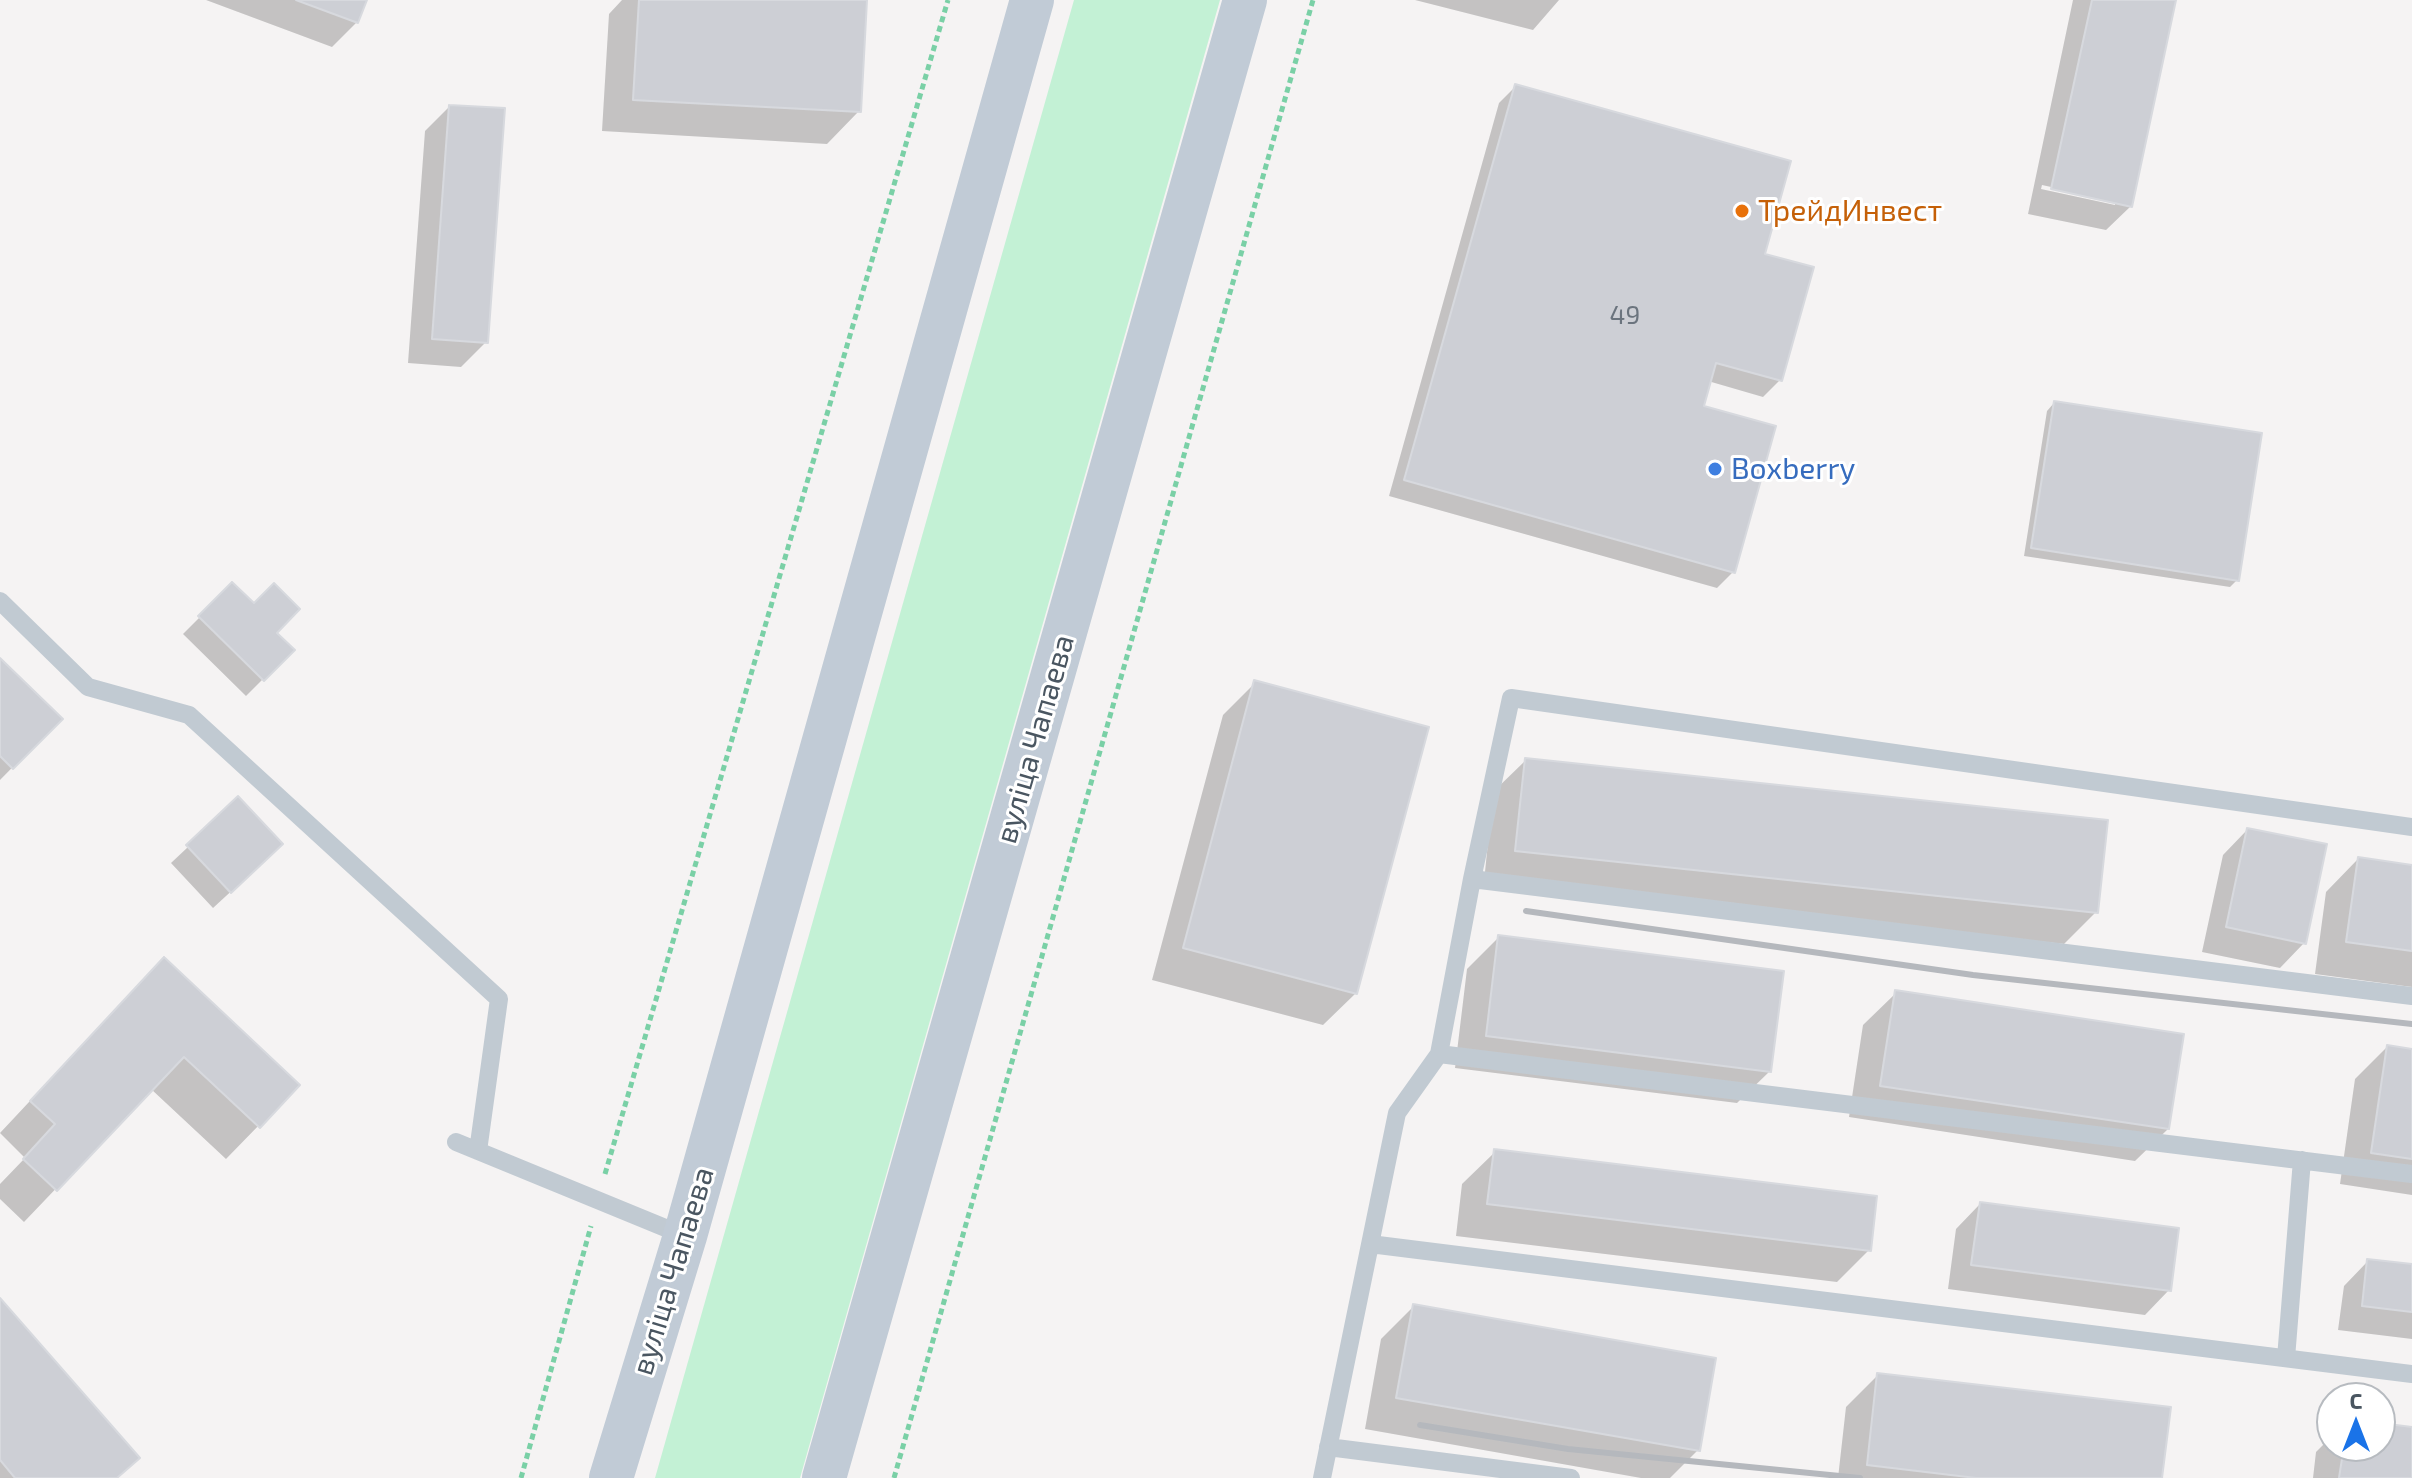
<!DOCTYPE html>
<html>
<head>
<meta charset="utf-8">
<style>
	body { margin:0 }
	#map { position:relative; width:2412px; height:1478px; overflow:hidden; background:#f5f3f3; font-family:"Exo 2",sans-serif }
	canvas { display:block }
	.north { position:absolute; left:2316px; top:1382px; width:80px; height:80px; box-sizing:border-box; background:#fff; border:2px solid #b7bbc0; border-radius:50%; rotate:0deg; font-size:22px; font-weight:700; line-height:32px; text-align:center; color:#4a5661 }
	.north::after { content:''; display:block; margin:auto; width:28px; height:36px; background:#1a73e8; clip-path:polygon(50% 0,100% 100%,50% 72%,0 100%) }
</style>
</head>
<body>
<div id="map">
<canvas width="2412" height="1478"></canvas>
<div class="north">С</div>
</div>
<script>
const g = document.querySelector('canvas').getContext('2d');
g.lineJoin = 'round';
function fillPath(path, color) { g.fillStyle = color; g.fill(path, 'evenodd'); }
const shape = rows => new Path2D(rows.map(r => 'M' + r).join(''));
function stroke(path, color, width, dash) { g.strokeStyle = color; g.lineWidth = width; g.lineCap = dash ? 'butt' : 'round'; g.setLineDash(dash || []); g.stroke(path); }
function write(font, color, halo, rows, align = 'center') {
  g.font = font + ' "Exo 2",sans-serif'; g.lineWidth = 6; g.setLineDash([]); g.textBaseline = 'middle'; g.strokeStyle = halo; g.fillStyle = color; for (const [text, x, y, turn = 0] of rows) {
    g.save(); g.translate(x, y); g.rotate((+turn || 0) * Math.PI / 180); g.textAlign = isNaN(turn) ? turn : align; if (halo) g.strokeText(text, 0, 0); g.fillText(text, 0, 0); g.restore();
  }
}
const green = shape([
	[1074,0,1220,0,800,1478,655,1478]
]);
const shadow = shape([
	[206,0,365,0,357,22,332,47],
	[622,0,865,0,859,111,827,144,602,131,609,14],
	[1415,0,1559,0,1533,30],
	[2073,0,2174,0,2131,206,2106,230,2028,214],
	[2042,185,2115,201,2115,205,2041,189],
	[1516,86,1762,255,1780,380,1763,397,1708,381,1701,407,1733,572,1717,588,1389,496,1499,103],
	[449,107,486,342,461,367,408,363,425,131],
	[2054,403,2237,580,2230,587,2024,556,2047,411],
	[232,585,292,650,246,696,183,634],
	[0,661,60,719,0,780],
	[1255,683,1356,993,1323,1025,1152,980,1223,715],
	[1526,760,2096,912,2064,944,1484,882,1493,792],
	[2247,830,2304,943,2280,968,2202,952,2223,855],
	[188,847,264,861,213,908,171,863],
	[2358,859,2412,867,2412,987,2315,974,2326,892],
	[1499,937,1770,1071,1737,1103,1455,1068,1467,969],
	[132,992,298,1085,226,1159,151,1089,24,1222,0,1199,0,1184,25,1158,0,1133],
	[1896,993,2168,1129,2135,1161,1849,1117,1863,1025],
	[2387,1047,2412,1051,2412,1195,2340,1184,2355,1079],
	[1495,1152,1869,1250,1837,1282,1456,1236,1462,1184],
	[1980,1204,2169,1290,2145,1315,1948,1289,1956,1229],
	[2368,1261,2412,1266,2412,1339,2338,1330,2344,1286],
	[0,1301,137,1458,117,1478,0,1478],
	[1413,1307,1698,1450,1670,1478,1641,1478,1365,1429,1381,1339],
	[1878,1375,2160,1478,1838,1478,1846,1407],
	[2380,1425,2412,1429,2412,1478,2313,1478,2316,1452,2332,1436,2332,1446,2380,1446]
]);
const building = shape([
	[296,0,367,0,358,23,296,0],
	[639,0,867,0,861,112,633,100,639,0],
	[2092,0,2176,0,2132,207,2051,189,2092,0],
	[1515,84,1791,161,1765,254,1814,267,1782,381,1716,363,1704,406,1776,426,1735,573,1404,480,1515,84],
	[449,105,505,108,488,343,432,339,449,105],
	[2054,401,2262,433,2239,581,2031,548,2054,401],
	[232,582,254,603,274,583,300,609,277,633,295,650,264,681,198,616,232,582],
	[0,658,63,719,13,769,0,756,0,658],
	[1254,680,1429,727,1357,994,1183,948,1254,680],
	[1525,758,2108,820,2098,913,1515,851,1525,758],
	[238,796,283,844,231,893,186,845,238,796],
	[2247,828,2327,844,2306,944,2226,927,2247,828],
	[2358,857,2412,865,2412,951,2346,942,2358,857],
	[1498,935,1784,971,1771,1072,1486,1036,1498,935],
	[164,957,300,1085,260,1128,184,1057,57,1191,23,1159,55,1124,30,1101,164,957],
	[1895,990,2184,1034,2169,1129,1880,1086,1895,990],
	[2387,1045,2412,1049,2412,1159,2371,1153,2387,1045],
	[1494,1149,1877,1196,1871,1251,1487,1204,1494,1149],
	[1980,1202,2179,1228,2171,1291,1971,1265,1980,1202],
	[2367,1259,2412,1264,2412,1312,2362,1306,2367,1259],
	[0,1298,140,1458,117,1478,15,1478,0,1460,0,1298],
	[1413,1304,1716,1358,1700,1451,1396,1398,1413,1304],
	[1877,1373,2171,1407,2162,1478,1976,1478,1867,1465,1877,1373],
	[2380,1423,2412,1427,2412,1478,2339,1478,2344,1446,2380,1446,2380,1423]
]);
const path = shape([
	[605,1174,948,0],
	[521,1478,591,1226],
	[894,1478,1313,0]
]);
const lane = shape([
	[0,601,88,687,189,715,499,999,478,1151],
	[1472,879,2412,996],
	[1439,1054,2412,1174],
	[456,1142,685,1236],
	[1370,1244,2412,1374],
	[2286,1358,2302,1160],
	[1328,1447,1571,1478],
	[1322,1478,1397,1113,1439,1054,1472,879,1511,698,2412,827]
]);
const secondary = shape([
	[611,1478,685,1236,1032,0],
	[824,1478,1245,0]
]);
const rail = shape([
	[1526,911,1973,975,2412,1024],
	[1420,1425,1568,1449,1860,1478]
]);
const markers = [
	[1742,211,8,"#e8710a"],
	[1715,469,8,"#3f7fe0"]
];
const numberNames = [
	["49",1625,315]
];
const foodNames = [
	["ТрейдИнвест",1758,211]
];
const shopNames = [
	["Boxberry",1731,469]
];
const streetNames = [
	["вуліца Чапаева",1035,739,-74],
	["вуліца Чапаева",673,1271,-73]
];
fillPath(green, '#c3f1d5');
fillPath(shadow, '#0003');
fillPath(building, '#cdcfd5');
stroke(building, '#d7d9de', 2);
stroke(path, '#7ad0a6', 5, [6, 4]);
stroke(lane, '#c1cad2', 18);
stroke(secondary, '#c1cbd6', 44);
stroke(rail, '#b5b8bd', 6);
for (const [x, y, r, color] of markers) { const dot = new Path2D(); dot.arc(x, y, r, 0, 2 * Math.PI); g.fillStyle = color; g.fill(dot); stroke(dot, '#fff', 3); }
write('26px', '#6b747e', null, numberNames);
write('30px', '#c56008', '#fff', foodNames, 'left');
write('30px', '#366cbe', '#fff', shopNames, 'left');
write('30px', '#4a5661', '#fff', streetNames);
</script>
</body>
</html>
